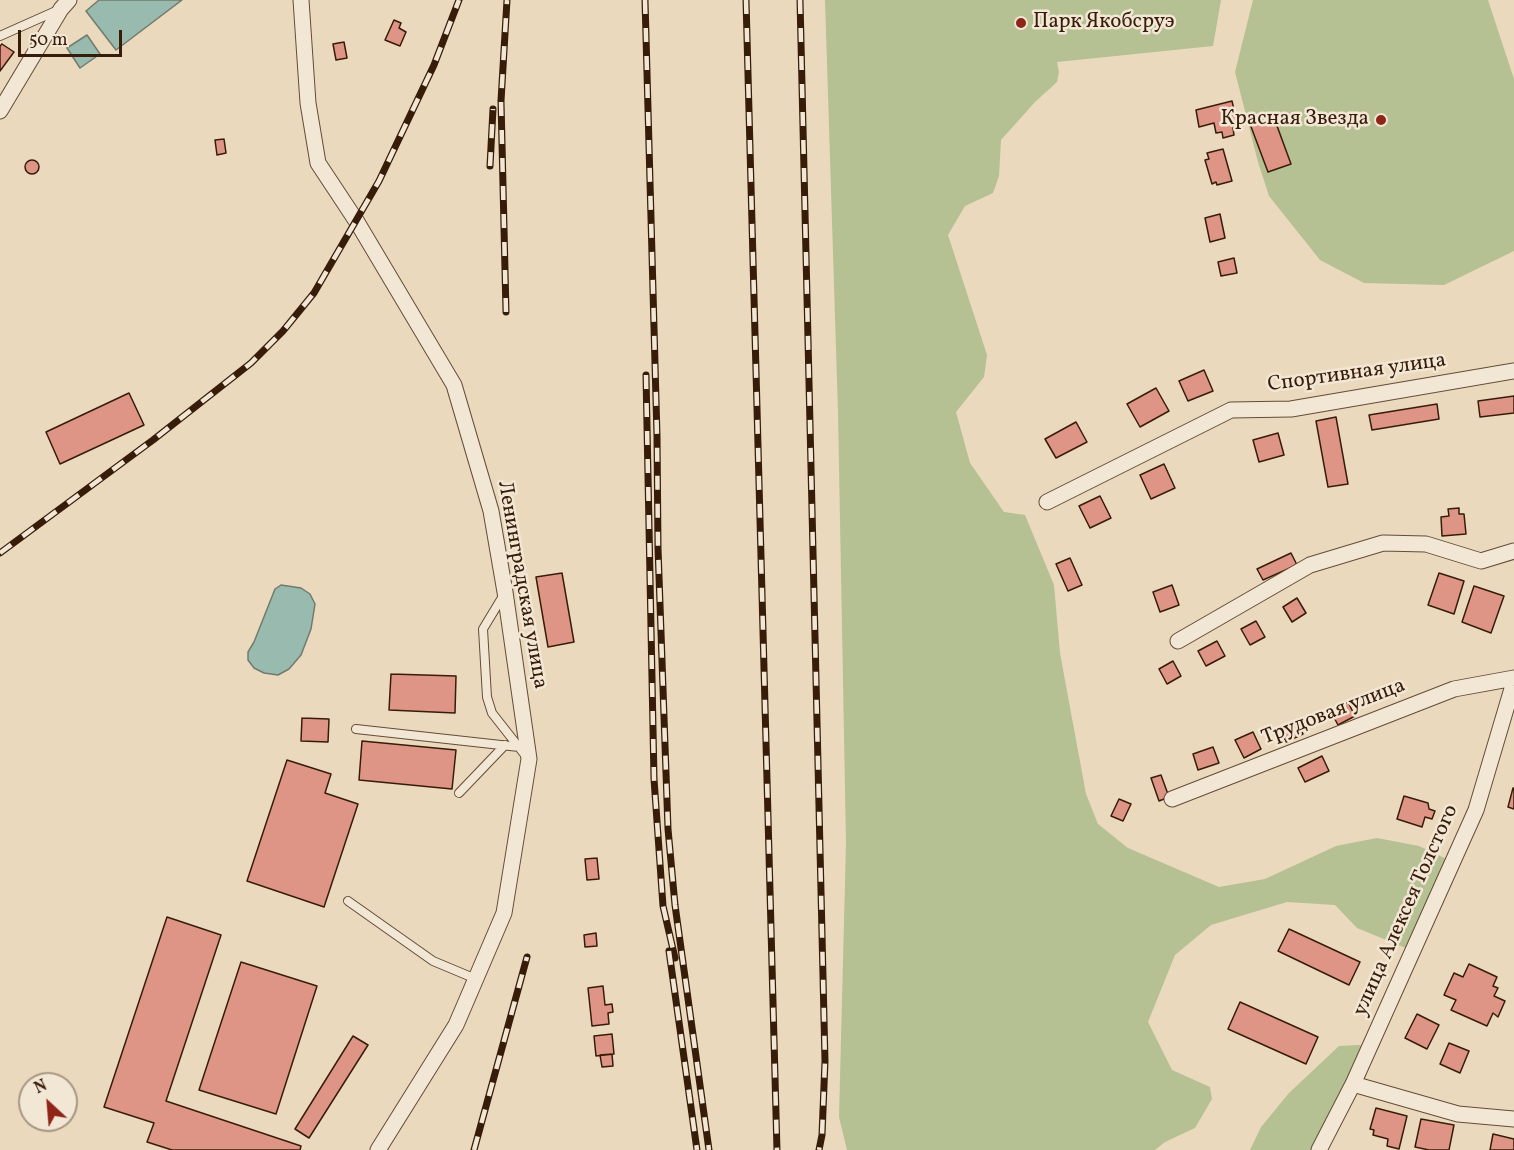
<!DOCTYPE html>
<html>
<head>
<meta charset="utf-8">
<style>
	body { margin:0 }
	#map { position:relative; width:1514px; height:1150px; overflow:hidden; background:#ebd9be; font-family:Vollkorn,serif }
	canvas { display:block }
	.north { position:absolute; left:18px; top:1072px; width:60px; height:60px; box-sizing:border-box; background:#f2e6d5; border:2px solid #a79683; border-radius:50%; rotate:334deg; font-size:16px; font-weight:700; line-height:24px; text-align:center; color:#371d09 }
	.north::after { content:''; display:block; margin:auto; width:21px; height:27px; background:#8f2418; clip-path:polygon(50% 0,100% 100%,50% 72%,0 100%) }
	.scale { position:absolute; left:18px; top:30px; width:104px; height:27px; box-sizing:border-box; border:3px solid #371d09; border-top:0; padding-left:8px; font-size:18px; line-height:21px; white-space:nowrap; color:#371d09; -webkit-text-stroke:4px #f2e6d5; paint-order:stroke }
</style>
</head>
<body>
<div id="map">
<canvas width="1514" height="1150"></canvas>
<div class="north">N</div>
<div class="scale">50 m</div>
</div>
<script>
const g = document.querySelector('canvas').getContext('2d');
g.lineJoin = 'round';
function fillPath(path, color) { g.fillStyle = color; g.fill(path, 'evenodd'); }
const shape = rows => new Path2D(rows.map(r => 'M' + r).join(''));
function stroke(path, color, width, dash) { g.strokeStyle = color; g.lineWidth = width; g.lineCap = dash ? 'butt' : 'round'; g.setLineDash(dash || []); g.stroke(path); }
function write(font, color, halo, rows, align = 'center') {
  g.font = font + ' Vollkorn,serif'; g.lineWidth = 5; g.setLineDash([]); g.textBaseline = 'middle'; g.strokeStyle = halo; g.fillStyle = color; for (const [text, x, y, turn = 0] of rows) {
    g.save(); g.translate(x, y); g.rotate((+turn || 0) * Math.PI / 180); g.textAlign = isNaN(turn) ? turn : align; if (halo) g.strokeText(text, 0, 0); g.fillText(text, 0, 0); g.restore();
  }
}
const green = shape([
	[825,0,1221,0,1213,46,1057,62,1059,72,1057,82,1035,102,1001,140,999,176,993,193,965,206,948,235,987,355,984,377,956,412,970,463,1004,512,1025,515,1054,585,1060,653,1086,794,1098,824,1128,848,1219,887,1265,879,1336,846,1377,838,1419,846,1453,862,1413,951,1357,928,1335,905,1287,902,1211,925,1175,955,1148,1022,1172,1070,1210,1087,1212,1099,1195,1128,1165,1142,1155,1150,847,1150,839,1117,846,843,838,412],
	[1253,0,1488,0,1514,79,1514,251,1444,285,1364,283,1320,260,1269,196,1258,162,1235,72],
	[1360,1045,1369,1049,1315,1150,1250,1150,1261,1127,1289,1093,1339,1046]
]);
const water = shape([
	[99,0,182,0,116,50,86,11,99,0],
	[87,35,100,54,80,68,67,48,87,35],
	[281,585,301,588,310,594,315,604,311,629,301,655,289,669,278,675,264,673,254,668,248,660,248,652,254,642,275,589,281,585]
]);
const building = shape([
	[394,20,401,23,399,28,406,32,400,46,385,40,394,20],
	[344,42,347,58,336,60,333,44,344,42],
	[2,44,14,52,0,71,0,46,2,44],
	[1232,101,1238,127,1233,128,1234,135,1223,138,1222,132,1216,133,1214,123,1199,127,1196,110,1232,101],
	[1273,115,1291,164,1268,172,1250,124,1273,115],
	[224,139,226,153,217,155,215,140,224,139],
	[1223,149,1232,181,1217,185,1216,182,1212,184,1205,160,1209,159,1207,153,1223,149],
	'25 167a7 7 0 1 1 14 0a7 7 0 1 1-14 0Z',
	[1220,214,1225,238,1210,242,1205,218,1220,214],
	[1234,258,1237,273,1221,276,1218,262,1234,258],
	[1204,370,1213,391,1188,401,1179,381,1204,370],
	[1156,388,1169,411,1140,427,1127,404,1156,388],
	[129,393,144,425,60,464,46,432,129,393],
	[1514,396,1514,413,1480,417,1478,401,1514,396],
	[1437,404,1439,419,1372,430,1369,415,1437,404],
	[1336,417,1348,484,1328,487,1316,421,1336,417],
	[1076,422,1087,442,1056,458,1045,439,1076,422],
	[1278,433,1284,455,1259,462,1253,440,1278,433],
	[1164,464,1175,488,1151,499,1140,475,1164,464],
	[1100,496,1111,518,1090,528,1079,506,1100,496],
	[1459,508,1459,514,1464,514,1466,534,1442,536,1441,517,1449,516,1448,509,1459,508],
	[1291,553,1297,565,1263,580,1257,569,1291,553],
	[1070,558,1082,585,1068,591,1056,564,1070,558],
	[562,573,574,642,548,647,536,577,562,573],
	[1439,573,1464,581,1454,614,1428,605,1439,573],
	[1172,585,1179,605,1160,612,1153,592,1172,585],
	[1474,586,1504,596,1491,633,1462,622,1474,586],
	[1297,598,1306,613,1292,622,1283,607,1297,598],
	[1256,621,1265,637,1250,645,1241,629,1256,621],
	[1217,641,1225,656,1206,666,1198,651,1217,641],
	[1173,661,1181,676,1167,684,1159,669,1173,661],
	[391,674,456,676,455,713,389,710,391,674],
	[1348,702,1355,716,1338,725,1330,710,1348,702],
	[302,718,329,719,328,742,301,741,302,718],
	[1297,721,1303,734,1286,742,1280,729,1297,721],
	[1253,732,1261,749,1244,758,1235,740,1253,732],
	[362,741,456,750,452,789,359,780,362,741],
	[1213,747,1219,763,1198,770,1193,754,1213,747],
	[1322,756,1329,771,1305,782,1298,768,1322,756],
	[287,760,331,774,325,793,358,804,324,907,247,881,287,760],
	[1161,775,1169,797,1159,801,1151,778,1161,775],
	[1513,788,1514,788,1514,809,1508,807,1513,788],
	[1404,796,1428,803,1429,809,1435,811,1432,819,1425,817,1422,827,1397,819,1404,796],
	[1119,799,1131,804,1123,821,1111,816,1119,799],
	[597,858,599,879,587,880,585,859,597,858],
	[167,917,221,935,166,1101,301,1146,300,1150,172,1150,147,1142,154,1123,104,1107,167,917],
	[1289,929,1360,962,1349,985,1278,951,1289,929],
	[596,933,597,946,585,947,584,935,596,933],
	[241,962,317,986,276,1114,199,1090,241,962],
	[1469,964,1497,977,1493,986,1498,988,1494,996,1505,1001,1498,1017,1493,1013,1487,1026,1451,1010,1456,1000,1444,995,1454,973,1463,977,1469,964],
	[603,986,605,1005,612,1004,613,1012,608,1013,609,1024,592,1026,588,988,603,986],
	[1240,1002,1318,1037,1306,1064,1228,1029,1240,1002],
	[1417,1014,1439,1025,1427,1049,1405,1038,1417,1014],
	[612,1034,614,1054,596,1056,594,1036,612,1034],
	[353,1036,368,1045,309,1138,295,1129,353,1036],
	[1449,1043,1469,1051,1460,1073,1440,1064,1449,1043],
	[612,1054,613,1066,602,1067,600,1055,612,1054],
	[1376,1108,1407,1116,1399,1149,1387,1146,1388,1139,1373,1135,1374,1130,1370,1129,1376,1108],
	[1421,1119,1454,1125,1449,1150,1429,1150,1415,1147,1421,1119],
	[1493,1134,1514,1139,1514,1150,1490,1150,1493,1134]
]);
const lane = shape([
	[0,36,56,11],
	[503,596,483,629,487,697,492,713,525,755],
	[356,729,519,747],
	[459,793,505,745],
	[348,901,433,961,476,979]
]);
const street = shape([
	[301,0,308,103,318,163,357,222,454,385,491,511,505,592,529,759,504,913,456,1025,378,1150],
	[0,111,61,9,69,0],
	[1047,502,1231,410,1291,409,1514,371],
	[1178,641,1310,565,1383,543,1426,544,1481,561,1514,551],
	[1172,799,1454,689,1514,678],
	[1353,1084,1458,1114,1514,1119],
	[1319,1150,1353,1084,1476,810,1514,682]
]);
const rail = shape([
	[645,0,657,436,658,548,668,829,675,905,709,1150],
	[746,0,777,1150],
	[800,0,825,1061,822,1135,819,1150],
	[490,166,493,109],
	[506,312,501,101,507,0],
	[646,375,654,779,663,906,675,958],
	[0,553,153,440,251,363,283,331,314,293,379,181,434,65,459,0],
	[669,951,697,1150],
	[474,1150,527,957]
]);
const markers = [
	[1021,23,6,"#8f2418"],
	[1381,120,6,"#8f2418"]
];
const poiNames = [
	["Парк Якобсруэ",1033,23],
	["Красная Звезда",1369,120,"right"]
];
const streetNames = [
	["Спортивная улица",1357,374,-8],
	["Ленинградская улица",521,585,80],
	["Трудовая улица",1334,713,-21],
	["улица Алексея Толстого",1407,911,-66]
];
fillPath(green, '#b5c093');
fillPath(water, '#98baaf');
stroke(water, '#717b6d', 1.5);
fillPath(building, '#df9585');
stroke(building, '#371d09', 1.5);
stroke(lane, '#644c36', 10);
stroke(street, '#644c36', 17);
stroke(lane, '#f2e6d5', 8);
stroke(street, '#f2e6d5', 15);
stroke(rail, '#371d09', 7);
stroke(rail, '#f2e6d5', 4.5, [14]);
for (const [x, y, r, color] of markers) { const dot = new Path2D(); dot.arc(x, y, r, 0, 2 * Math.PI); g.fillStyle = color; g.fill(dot); stroke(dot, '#f2e6d5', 2); }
write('21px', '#371d09', '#f2e6d5', poiNames, 'left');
write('21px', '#371d09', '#f2e6d5', streetNames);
</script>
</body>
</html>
